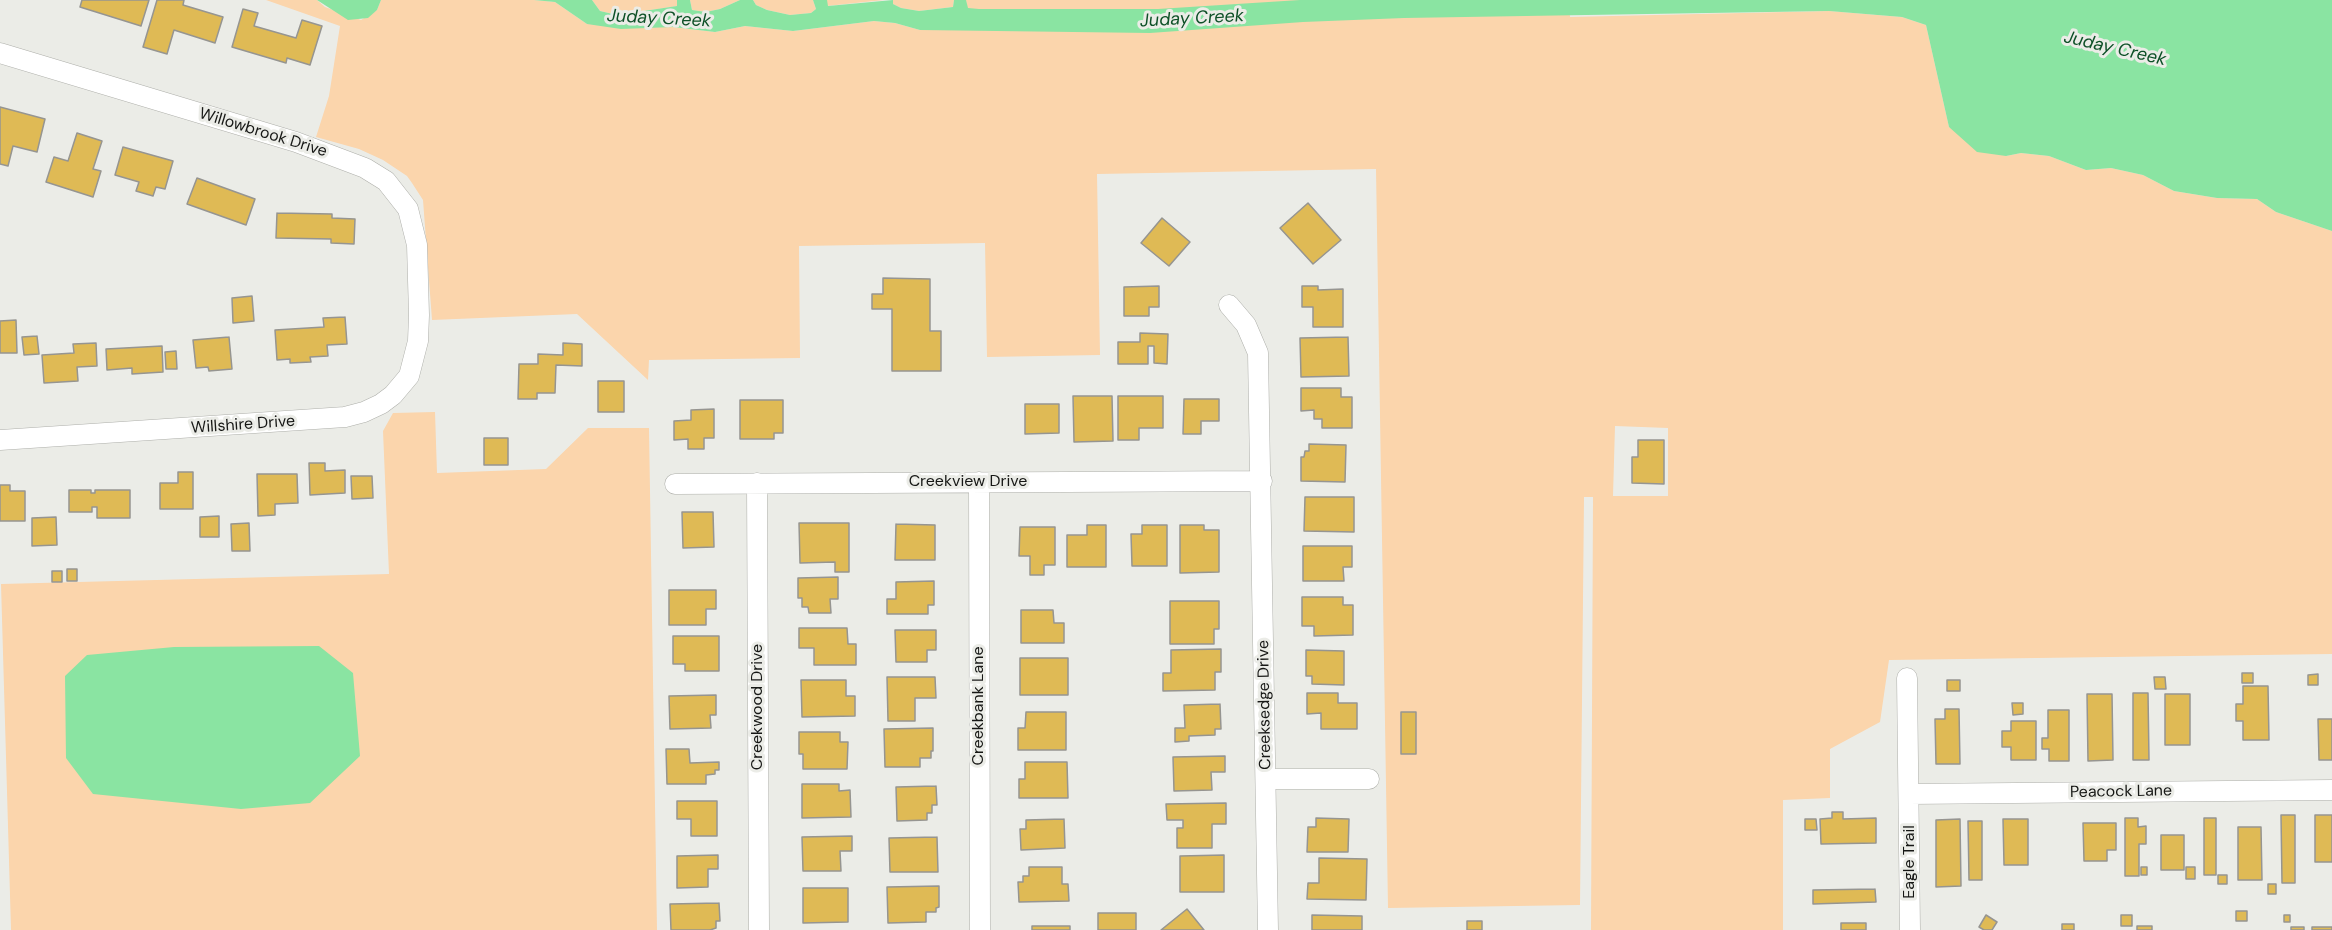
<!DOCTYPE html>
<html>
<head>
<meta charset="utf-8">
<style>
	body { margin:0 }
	canvas { display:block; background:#ebece7 }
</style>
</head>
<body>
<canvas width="2332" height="930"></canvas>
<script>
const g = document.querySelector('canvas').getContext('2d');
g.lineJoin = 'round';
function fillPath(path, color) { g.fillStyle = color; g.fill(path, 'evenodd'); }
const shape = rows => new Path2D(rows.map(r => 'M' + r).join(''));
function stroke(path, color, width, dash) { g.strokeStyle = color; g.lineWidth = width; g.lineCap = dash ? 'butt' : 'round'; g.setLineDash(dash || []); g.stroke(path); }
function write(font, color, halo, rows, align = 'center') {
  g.font = font + ' "DM Sans",sans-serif'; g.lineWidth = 6; g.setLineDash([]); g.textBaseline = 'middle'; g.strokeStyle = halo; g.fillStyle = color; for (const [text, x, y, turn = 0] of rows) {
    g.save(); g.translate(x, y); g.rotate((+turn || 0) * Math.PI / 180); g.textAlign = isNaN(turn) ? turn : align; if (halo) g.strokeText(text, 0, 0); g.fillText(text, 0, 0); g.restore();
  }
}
const green = shape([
	[266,0,317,0,325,7,361,20,377,10,381,0,534,0,555,2,587,24,673,27,715,32,745,26,793,31,874,21,895,23,920,30,967,8,966,0,1569,0,1570,17,1829,11,1902,17,1926,25,1949,127,2006,156,2021,153,2049,156,2086,170,2111,168,2143,175,2174,191,2217,198,2257,199,2276,212,2332,231,2332,654,1889,660,1880,722,1830,749,1830,798,1783,800,1783,930,1591,930,1593,497,1584,497,1580,905,1388,908,1376,169,1097,174,1100,355,987,357,985,243,799,246,800,358,649,360,648,380,577,314,432,320,423,200,412,183,407,176,383,160,359,149,316,137,329,96,340,26],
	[1615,426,1668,428,1668,496,1613,496],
	[592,0,677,0,678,6,617,15,600,11],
	[690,0,740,0,720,9,706,12,692,10],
	[753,0,813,0,816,9,811,13,790,15,767,10,756,5],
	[827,0,884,0,827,6],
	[893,0,954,0,953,7,919,11,901,8,893,4],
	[435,412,437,473,546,469,588,428,649,428,657,930,11,930,1,584,389,574,383,431,393,413]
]);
const water = shape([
	[317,0,381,0,377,10,368,18,348,20],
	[534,0,592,0,600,11,617,15,677,6,677,0,690,0,692,10,706,12,720,9,740,0,753,0,756,5,767,10,790,15,811,13,816,9,813,0,827,0,828,6,893,0,893,4,901,8,919,11,953,7,954,0,966,0,968,8,979,9,1158,9,1300,0,2332,0,2332,231,2276,212,2257,199,2217,198,2174,191,2143,175,2111,168,2086,170,2049,156,2021,153,2006,156,1977,152,1949,127,1926,25,1902,17,1829,11,1404,18,1303,22,1150,33,920,30,895,23,874,21,793,31,745,26,715,32,673,27,621,29,587,24,555,2],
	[319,646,353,673,360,756,310,803,241,809,93,794,66,758,65,676,87,655,174,647]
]);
const building = shape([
	[82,0,149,0,141,26,80,7,82,0],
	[157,0,184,0,183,5,223,17,215,43,174,30,167,54,143,47,157,0],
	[243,9,258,13,254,26,296,38,302,20,322,26,310,65,287,58,286,63,232,47,243,9],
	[0,107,45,119,37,152,13,146,8,166,0,164,0,107],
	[77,133,102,141,93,169,101,171,93,197,46,182,54,157,68,161,77,133],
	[123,147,173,161,165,189,156,187,153,196,136,191,139,182,115,175,123,147],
	[197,178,255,199,246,225,187,204,197,178],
	[1308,203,1341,240,1313,264,1280,228,1308,203],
	[277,213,332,214,332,218,355,219,354,244,331,243,331,239,276,238,277,213],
	[1162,218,1190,242,1169,266,1141,243,1162,218],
	[883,278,930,279,930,331,941,331,941,371,892,371,892,309,872,309,872,294,883,294,883,278],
	[1159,286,1159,307,1149,307,1149,316,1124,316,1124,287,1159,286],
	[1302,286,1318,286,1318,290,1343,289,1343,327,1313,327,1313,307,1302,307,1302,286],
	[252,296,254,321,233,323,232,298,252,296],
	[345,317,347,344,327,345,328,356,310,357,311,362,290,363,290,359,277,360,275,330,324,327,323,318,345,317],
	[16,320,17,353,0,353,0,321,16,320],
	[1140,333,1168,334,1167,364,1154,363,1154,346,1148,346,1148,364,1118,364,1118,342,1140,342,1140,333],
	[37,336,39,354,24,355,22,337,37,336],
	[229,337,232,369,209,371,208,367,196,368,193,340,229,337],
	[1348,337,1349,376,1301,377,1300,338,1348,337],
	[96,343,97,366,77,367,78,381,44,383,42,355,74,353,73,344,96,343],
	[563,343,582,344,582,366,556,365,555,393,537,393,537,399,518,399,519,364,538,364,538,354,563,355,563,343],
	[162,346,163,372,132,374,132,368,107,370,106,349,162,346],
	[176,351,177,369,166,369,165,352,176,351],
	[598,381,624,381,624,412,598,412,598,381],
	[1301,388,1341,388,1341,397,1352,397,1352,428,1322,428,1322,419,1314,419,1314,410,1301,411,1301,388],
	[1073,396,1112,396,1113,441,1074,442,1073,396],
	[1118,396,1163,396,1163,428,1139,428,1139,440,1118,440,1118,396],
	[1184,399,1219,399,1219,421,1201,421,1201,434,1183,434,1184,399],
	[740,400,783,400,783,433,774,433,774,439,740,439,740,400],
	[1025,404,1059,404,1059,433,1025,434,1025,404],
	[714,409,714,438,704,438,704,449,688,449,688,439,674,440,674,421,691,420,691,410,714,409],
	[484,438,508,438,508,465,484,465,484,438],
	[1638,440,1664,440,1664,484,1632,483,1632,457,1638,457,1638,440],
	[1309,444,1346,445,1345,482,1301,481,1301,457,1304,457,1305,451,1309,451,1309,444],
	[309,463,325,463,325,471,345,470,345,493,310,495,309,463],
	[178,472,193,472,193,509,160,509,160,483,178,483,178,472],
	[257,474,297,474,298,503,275,504,275,515,258,516,257,474],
	[351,476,372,476,373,498,352,499,351,476],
	[0,485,10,485,10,491,25,491,25,521,0,521,0,485],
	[69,490,91,490,91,493,95,493,95,490,130,490,130,518,97,518,97,507,92,507,92,512,69,512,69,490],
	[1305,497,1354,497,1354,532,1304,531,1305,497],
	[682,512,713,512,714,547,683,548,682,512],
	[219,516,219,537,200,537,200,517,219,516],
	[56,517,57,545,32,546,32,518,56,517],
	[249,523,250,551,232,551,231,524,249,523],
	[799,523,849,523,849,572,835,572,835,562,800,563,799,523],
	[896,524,935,525,935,560,895,560,896,524],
	[1087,525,1106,525,1106,567,1067,567,1067,535,1087,535,1087,525],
	[1142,525,1167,525,1167,566,1132,566,1131,534,1142,534,1142,525],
	[1180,525,1204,525,1204,530,1219,530,1219,572,1180,573,1180,525],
	[1020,527,1055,527,1055,565,1044,565,1044,575,1030,575,1030,556,1019,556,1020,527],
	[1303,546,1352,546,1352,567,1343,567,1344,581,1303,581,1303,546],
	[67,569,77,569,77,581,67,581,67,569],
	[52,571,62,571,62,582,52,582,52,571],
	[838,577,838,599,830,599,831,613,809,613,808,607,802,607,802,598,798,598,798,578,838,577],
	[934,581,934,605,928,605,928,614,887,614,887,599,896,599,896,582,934,581],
	[669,590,716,590,716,609,706,609,706,625,669,625,669,590],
	[1302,597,1343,597,1343,605,1353,605,1353,635,1314,636,1314,626,1302,626,1302,597],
	[1170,601,1219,601,1219,629,1214,629,1214,644,1170,644,1170,601],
	[1021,610,1053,610,1054,623,1064,623,1064,643,1021,643,1021,610],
	[799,628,847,628,848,644,856,644,856,665,814,665,814,648,799,648,799,628],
	[895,630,936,630,936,650,927,650,927,662,896,662,895,630],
	[673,636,719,636,719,671,685,671,685,664,673,664,673,636],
	[1221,649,1221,672,1215,672,1215,690,1163,691,1163,673,1171,673,1171,650,1221,649],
	[1306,650,1344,651,1344,685,1312,684,1312,676,1306,676,1306,650],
	[1020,658,1068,658,1068,695,1020,695,1020,658],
	[2242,673,2253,673,2253,683,2242,683,2242,673],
	[2318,674,2318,685,2308,685,2308,675,2318,674],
	[887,677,935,677,936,698,915,698,915,721,888,721,887,677],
	[2154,677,2165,677,2166,689,2155,689,2154,677],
	[801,680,846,680,846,696,855,696,855,716,802,717,801,680],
	[1947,680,1960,680,1960,691,1947,691,1947,680],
	[2243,686,2268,686,2269,740,2243,740,2243,721,2236,721,2236,704,2243,704,2243,686],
	[1307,693,1338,693,1338,703,1357,703,1357,729,1321,729,1321,713,1307,714,1307,693],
	[2133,693,2148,693,2149,760,2133,760,2133,693],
	[2087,694,2112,694,2113,760,2088,761,2087,694],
	[2165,694,2190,694,2190,745,2165,745,2165,694],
	[716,695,716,715,710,715,711,728,670,729,669,696,716,695],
	[2012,703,2023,703,2023,714,2013,715,2012,703],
	[1220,704,1221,729,1215,729,1215,735,1189,736,1189,741,1175,742,1175,728,1185,728,1184,705,1220,704],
	[1945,709,1959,709,1960,764,1936,764,1935,719,1945,719,1945,709],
	[2048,710,2069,710,2069,761,2049,761,2049,749,2042,749,2042,738,2048,738,2048,710],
	[1026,712,1066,712,1066,750,1018,750,1018,728,1025,728,1026,712],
	[1401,712,1416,712,1416,754,1401,754,1401,712],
	[2318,719,2332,719,2332,760,2319,760,2318,719],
	[2011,721,2036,721,2036,760,2011,760,2011,747,2002,747,2002,731,2011,731,2011,721],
	[933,728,933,751,931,751,931,758,920,758,920,767,885,767,884,729,933,728],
	[799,732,840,732,840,742,848,742,847,769,803,769,803,754,799,754,799,732],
	[666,749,689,749,690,763,719,762,719,770,715,770,715,774,706,775,706,784,667,784,666,749],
	[1225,756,1225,772,1211,772,1212,790,1174,791,1173,757,1225,756],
	[1025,762,1067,762,1068,798,1019,798,1019,779,1025,779,1025,762],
	[802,784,839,784,839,791,850,790,851,817,802,818,802,784],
	[936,786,937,805,932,805,932,813,927,813,927,820,897,821,896,787,936,786],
	[677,801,717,801,717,836,691,836,691,819,677,819,677,801],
	[1226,803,1226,824,1212,824,1212,848,1177,848,1177,828,1183,828,1183,820,1167,820,1166,804,1226,803],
	[1832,812,1843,812,1843,819,1876,818,1876,843,1821,844,1820,819,1832,818,1832,812],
	[2281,815,2295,815,2295,883,2282,883,2281,815],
	[2315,815,2332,815,2332,862,2315,862,2315,815],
	[1316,818,1349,819,1348,852,1307,852,1308,827,1316,827,1316,818],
	[2125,818,2138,818,2138,827,2146,826,2146,844,2139,844,2139,876,2125,876,2125,818],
	[2204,818,2216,818,2216,875,2204,875,2204,818],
	[1064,819,1065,848,1021,850,1020,829,1026,829,1026,820,1064,819],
	[1805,819,1816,819,1817,830,1805,830,1805,819],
	[1960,819,1961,886,1936,887,1936,820,1960,819],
	[2003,819,2028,819,2028,865,2004,865,2003,819],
	[1968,821,1982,821,1982,880,1969,880,1968,821],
	[2083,823,2116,823,2116,850,2107,850,2107,861,2084,861,2083,823],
	[2238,827,2261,827,2262,880,2238,880,2238,827],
	[2161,835,2184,835,2184,870,2161,870,2161,835],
	[852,836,852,851,840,851,841,871,803,871,802,837,852,836],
	[937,837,938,872,890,872,889,838,937,837],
	[718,855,718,869,708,869,708,887,677,888,677,856,718,855],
	[1224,855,1224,892,1180,892,1180,856,1224,855],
	[1319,858,1367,859,1366,900,1307,899,1308,883,1319,883,1319,858],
	[1029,867,1062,867,1062,884,1068,884,1069,901,1019,902,1018,882,1023,882,1023,876,1029,876,1029,867],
	[2141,867,2147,867,2147,875,2141,875,2141,867],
	[2186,867,2195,867,2195,879,2186,879,2186,867],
	[2218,875,2227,875,2227,884,2218,884,2218,875],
	[2268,884,2276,884,2276,894,2268,894,2268,884],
	[939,886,939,907,936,908,936,912,926,912,926,922,888,923,887,887,939,886],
	[803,888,848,888,848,922,803,923,803,888],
	[1875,889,1876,902,1813,904,1813,890,1875,889],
	[719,903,720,921,716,921,716,928,710,930,671,930,670,904,719,903],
	[1187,909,1204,930,1161,930,1187,909],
	[2236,911,2247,911,2247,921,2236,921,2236,911],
	[1098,913,1136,913,1136,930,1098,930,1098,913],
	[1312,915,1362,916,1362,930,1312,930,1312,915],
	[1986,915,1997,922,1992,930,1984,930,1979,927,1986,915],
	[2121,915,2132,915,2132,926,2121,926,2121,915],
	[2284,915,2290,915,2290,922,2284,922,2284,915],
	[1467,921,1482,921,1482,930,1467,930,1467,921],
	[1841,923,1866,923,1866,930,1841,930,1841,923],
	[2062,924,2074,924,2074,930,2062,930,2062,924],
	[1032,926,1070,926,1070,930,1032,930,1032,926],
	[2137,926,2152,926,2152,930,2137,930,2137,926],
	[2291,927,2304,927,2304,930,2291,930,2291,927],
	[2312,927,2332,927,2332,930,2312,930,2312,927]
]);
const street = shape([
	[0,53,296,142,365,168,386,181,408,209,417,245,419,315,418,341,409,376,393,395,381,404,364,412,345,417,0,440],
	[1229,305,1246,325,1258,353,1268,930],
	[979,482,980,930],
	[757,483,759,930],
	[675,484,1262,481],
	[1907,678,1910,930],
	[1266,779,1369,779],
	[1909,794,2332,790]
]);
const streetNames = [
	["Willowbrook Drive",263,133,17],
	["Willshire Drive",243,425,-4],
	["Creekview Drive",968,482],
	["Creeksedge Drive",1265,705,-91],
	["Creekbank Lane",979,706,-90],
	["Creekwood Drive",758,707,-90],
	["Peacock Lane",2121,792,-1],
	["Eagle Trail",1910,862,-90]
];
const waterNames = [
	["Juday Creek",659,19,3],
	["Juday Creek",1192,19,-3],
	["Juday Creek",2115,49,13]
];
fillPath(green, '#fbd5ac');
fillPath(water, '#8ae4a2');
fillPath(building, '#dfba55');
stroke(building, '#969591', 1.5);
stroke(street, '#aeafaa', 21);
stroke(street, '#fff', 20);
write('16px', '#161715', '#ebece7', streetNames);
write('italic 18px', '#0d5027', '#ebece7', waterNames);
</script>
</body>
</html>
